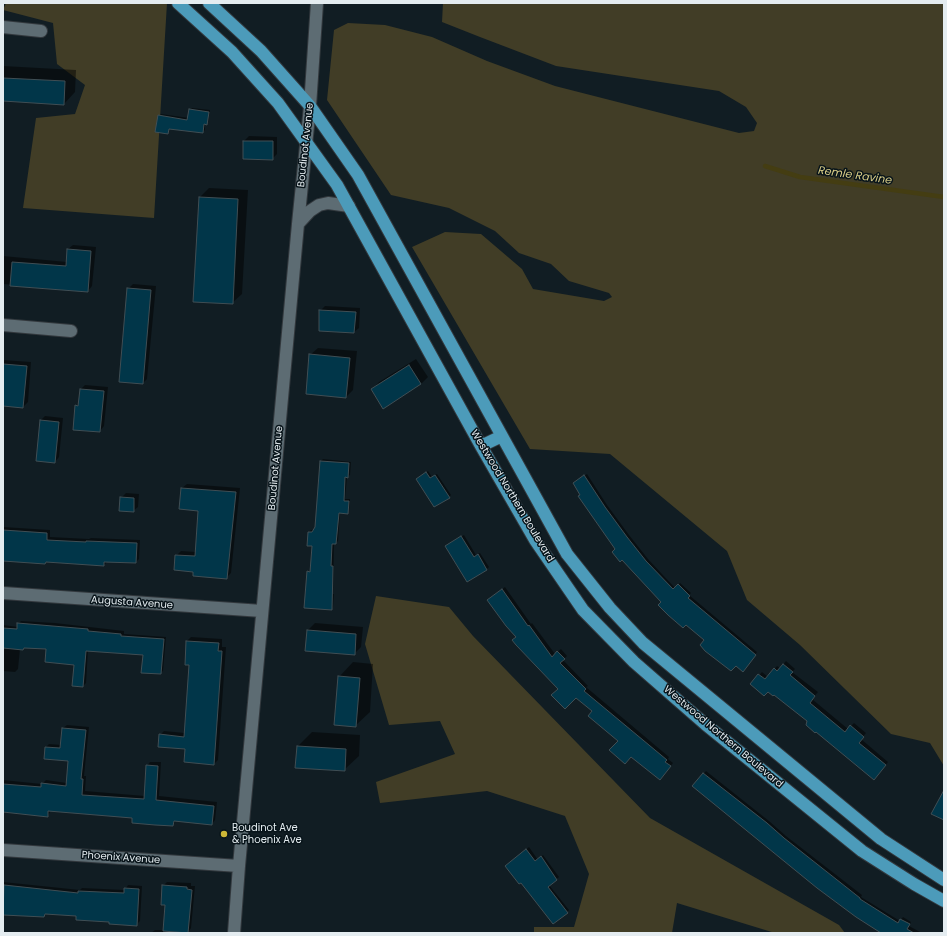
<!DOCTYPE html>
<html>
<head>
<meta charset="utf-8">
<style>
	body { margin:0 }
	#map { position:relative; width:947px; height:936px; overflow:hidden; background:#111d23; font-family:Poppins,sans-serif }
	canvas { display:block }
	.frame { position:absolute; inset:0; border:4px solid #e4ecf0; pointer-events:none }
</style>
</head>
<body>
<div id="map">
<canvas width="947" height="936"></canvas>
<div class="frame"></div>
</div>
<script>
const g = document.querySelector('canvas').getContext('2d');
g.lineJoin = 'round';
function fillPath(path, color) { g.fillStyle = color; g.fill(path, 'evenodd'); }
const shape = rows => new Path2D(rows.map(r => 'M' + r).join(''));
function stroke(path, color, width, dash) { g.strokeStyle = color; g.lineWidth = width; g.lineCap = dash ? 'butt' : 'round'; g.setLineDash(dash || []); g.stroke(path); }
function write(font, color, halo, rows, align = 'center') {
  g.font = font + ' Poppins,sans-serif'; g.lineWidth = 3; g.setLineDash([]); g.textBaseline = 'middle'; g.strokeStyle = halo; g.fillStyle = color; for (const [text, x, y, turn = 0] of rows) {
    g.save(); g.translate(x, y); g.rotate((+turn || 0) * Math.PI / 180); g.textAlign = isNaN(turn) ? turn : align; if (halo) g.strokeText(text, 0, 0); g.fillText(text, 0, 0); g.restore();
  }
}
const green = shape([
	[6,3,167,3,154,218,23,208,36,118,75,114,85,85,57,64,53,23,3,10],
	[443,3,944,3,944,766,930,743,891,734,800,645,747,600,727,551,610,454,530,449,412,247,445,232,481,234,522,269,533,289,604,301,612,297,609,293,569,281,551,264,519,253,495,231,449,208,391,195,327,100,334,30,348,23,385,25,432,37,487,61,555,86,739,133,754,131,757,123,746,107,719,91,556,66,480,37,442,22],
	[376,596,449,607,473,636,650,818,839,925,845,933,775,933,677,903,672,933,534,933,534,927,574,927,589,874,565,816,487,791,380,803,376,782,455,754,440,721,389,725,365,644]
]);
const shadow = shape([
	[3,66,76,70,75,92,64,104,3,100],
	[192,108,210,110,208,122,205,123,205,130,203,132,170,128,167,133,159,116,161,114,189,118,190,110],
	[249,136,277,137,277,154,272,159,244,158,244,141],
	[209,188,248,190,242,294,232,303,200,197],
	[73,245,96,247,92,286,88,291,3,284,3,256,67,262,68,249],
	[133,284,156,286,147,379,143,383,128,289],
	[325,306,360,308,359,328,354,332,320,311],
	[318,348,357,351,353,390,346,397,310,355],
	[416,359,428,377,421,384,372,390,379,382],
	[3,360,31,362,28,402,23,407,3,405],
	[85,385,108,387,104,426,100,431,76,406,80,402,81,389],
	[45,416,63,418,59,457,55,462,41,420],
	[323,459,351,462,350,475,347,477,345,499,350,499,349,511,347,513,340,512,338,541,336,543,334,543,333,594,334,594,333,607,331,609,308,572,312,570,313,545,309,532,311,530,314,530,316,527,321,461],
	[428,471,432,477,437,474,451,495,449,497,419,477],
	[587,474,607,505,629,535,648,559,675,588,680,583,691,593,689,595,757,652,745,668,736,665,705,640,662,602,616,549,581,494,576,482],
	[187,484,240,488,231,573,226,578,194,571,176,556,181,551,196,552,199,510,182,488],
	[126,493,139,494,138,507,133,511,121,498],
	[3,527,50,530,50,537,89,539,91,538,140,540,139,559,136,562,107,562,104,565,47,561,45,563,3,560],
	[464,535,476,555,480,553,489,567,487,569,449,544],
	[505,587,531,624,532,623,555,654,561,649,567,656,563,660,588,686,586,687,669,757,668,759,673,763,663,776,619,741,594,711,576,697,559,689,488,600],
	[21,621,55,623,124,631,124,634,166,637,163,671,160,673,144,654,88,650,86,683,83,686,75,664,47,648,25,647,23,649,20,649,18,669,15,672,3,671,3,625,18,627,18,624],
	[315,623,363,627,361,647,354,654,308,630],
	[191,637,222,639,222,647,226,647,218,760,214,764,160,735,164,731,185,733,190,664,187,641],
	[786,661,795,669,792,672,818,692,812,699,848,729,854,723,866,733,861,739,888,762,877,776,774,693,751,684,762,672,768,677,777,666,780,668],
	[353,662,373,664,370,712,355,726,339,677],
	[67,725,89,727,84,776,86,776,85,791,145,796,147,766,150,762,161,762,159,796,217,802,215,820,212,824,176,821,173,825,133,817,51,810,48,816,3,811,3,780,42,784,46,780,67,783,69,760,46,747,49,744,62,745,63,728],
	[312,732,360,735,359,756,344,770,298,746],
	[706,771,769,821,786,836,862,895,861,897,900,921,903,917,911,922,909,926,922,933,883,933,693,786],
	[529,847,538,860,543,855,559,877,549,885,569,910,567,912,509,864],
	[3,882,80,890,82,888,125,890,128,885,142,886,140,921,136,925,77,915,47,913,44,916,3,914],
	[167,882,191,883,191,886,195,886,191,928,188,933,151,933,155,930,164,930,167,904,163,886]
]);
const stream = shape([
	[765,166,800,177,944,197]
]);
const building = shape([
	[3,78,65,81,64,105,3,101,3,78],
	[189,109,209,112,207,125,204,124,203,133,169,129,168,134,155,132,158,115,187,120,189,109],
	[243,141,273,141,273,160,243,159,243,141],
	[199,197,238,199,233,304,193,302,199,197],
	[67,249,91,251,88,292,10,286,12,262,66,266,67,249],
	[127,288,151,290,143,384,119,382,127,288],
	[319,310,356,312,354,333,319,331,319,310],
	[309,354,350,358,346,398,306,394,309,354],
	[3,364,27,366,23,408,3,406,3,364],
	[409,365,421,384,383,409,371,389,409,365],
	[80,389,104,391,100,432,73,430,75,405,78,406,80,389],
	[40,420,59,422,55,463,36,461,40,420],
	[320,461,349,463,348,478,345,477,344,501,349,501,348,514,339,513,336,544,332,544,331,566,333,566,332,610,304,608,307,571,310,572,312,546,307,546,308,532,312,532,315,527,320,461],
	[426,472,430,478,435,475,450,498,434,507,416,479,426,472],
	[584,475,605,507,627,537,646,561,673,589,678,584,690,596,688,598,756,655,743,672,736,666,731,671,705,651,700,645,704,640,686,625,683,628,668,615,658,605,661,602,622,560,620,562,612,552,615,549,578,496,580,495,573,483,584,475],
	[181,488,236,492,227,579,193,576,193,572,174,570,175,555,195,556,198,511,179,509,181,488],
	[120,497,134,498,134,512,119,511,120,497],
	[3,530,47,533,47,540,86,542,86,541,137,543,136,563,104,562,104,566,46,562,45,564,3,561,3,530],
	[461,536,474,557,478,554,487,570,467,582,445,546,461,536],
	[502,589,528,626,529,625,552,657,557,651,565,659,560,663,586,689,584,691,667,760,665,762,671,766,660,780,631,757,625,764,609,750,618,741,588,716,592,711,576,698,565,709,551,695,558,689,516,645,512,640,516,637,506,626,487,600,502,589],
	[17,623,88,629,88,631,121,634,121,636,164,639,161,674,141,673,143,655,86,651,83,687,72,686,74,665,45,662,46,649,24,648,23,650,3,648,3,628,17,629,17,623],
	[307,630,356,634,355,655,305,651,307,630],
	[186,641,219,643,218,651,222,651,214,765,184,762,185,749,158,747,159,734,184,737,189,665,185,665,186,641],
	[783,664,793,672,790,675,815,696,810,703,845,732,850,725,864,737,859,743,886,765,874,780,816,732,815,733,806,725,807,721,774,695,773,696,768,692,764,696,750,684,758,674,765,679,774,668,777,671,783,664],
	[338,676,360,678,356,727,334,725,338,676],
	[62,728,86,730,81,779,83,779,82,795,144,799,146,765,158,766,156,800,214,806,212,825,174,821,173,826,155,825,132,823,132,818,48,811,48,817,3,812,3,784,41,787,41,783,66,786,68,761,44,759,45,747,60,748,62,728],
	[297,746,346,749,345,771,295,768,297,746],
	[703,773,767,823,784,838,860,898,860,899,898,923,900,919,910,924,907,929,914,933,881,933,856,917,817,888,692,786,703,773],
	[944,790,944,820,931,814,944,790],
	[526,849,535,861,541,856,557,880,548,887,568,913,553,924,521,883,519,884,505,866,526,849],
	[4,885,78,893,78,891,124,893,124,888,139,889,137,926,109,924,109,922,76,920,76,916,45,914,44,917,3,915,4,885],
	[162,885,187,887,187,889,192,890,188,933,163,931,165,905,161,905,162,885]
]);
const minor = shape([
	[3,27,41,31],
	[298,224,310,211,319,205,328,203,349,206],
	[3,325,71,331],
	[3,593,262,611],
	[3,850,239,866],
	[234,933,239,866,298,224,310,106,317,3]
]);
const major = shape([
	[178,3,232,52,278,103,337,185,481,446,535,540,583,610,634,662,705,724,862,851,914,884,944,901],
	[209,3,261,51,310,106,358,175,567,554,610,608,643,643,881,839,944,880],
	[481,446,502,436]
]);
const markers = [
	[224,834,4,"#ceb837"]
];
const streetNames = [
	["Boudinot Avenue",306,145,-84],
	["Boudinot Avenue",276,468,-85],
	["Westwood Northern Boulevard",512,496,59],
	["Augusta Avenue",132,603,4],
	["Westwood Northern Boulevard",723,737,40],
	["Phoenix Avenue",121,858,4]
];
const poiNames = [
	["Boudinot Ave",232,828],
	["& Phoenix Ave",232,840]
];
const waterNames = [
	["Remle Ravine",855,176,8]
];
fillPath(green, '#413d26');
fillPath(shadow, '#0007');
stroke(stream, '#443d12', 4.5);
fillPath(building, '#013649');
stroke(building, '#404e54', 1);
stroke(minor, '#33393e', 14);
stroke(major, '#33393e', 14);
stroke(minor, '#5d6c73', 12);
stroke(major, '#4c9bba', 12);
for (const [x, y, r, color] of markers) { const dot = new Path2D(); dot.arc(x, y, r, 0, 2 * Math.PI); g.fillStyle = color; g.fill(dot); stroke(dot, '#08141a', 1.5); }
write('10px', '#e4ecf0', '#08141a', streetNames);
write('10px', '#e4ecf0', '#08141a', poiNames, 'left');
write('italic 11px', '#d9cd87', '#08141a', waterNames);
</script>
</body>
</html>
